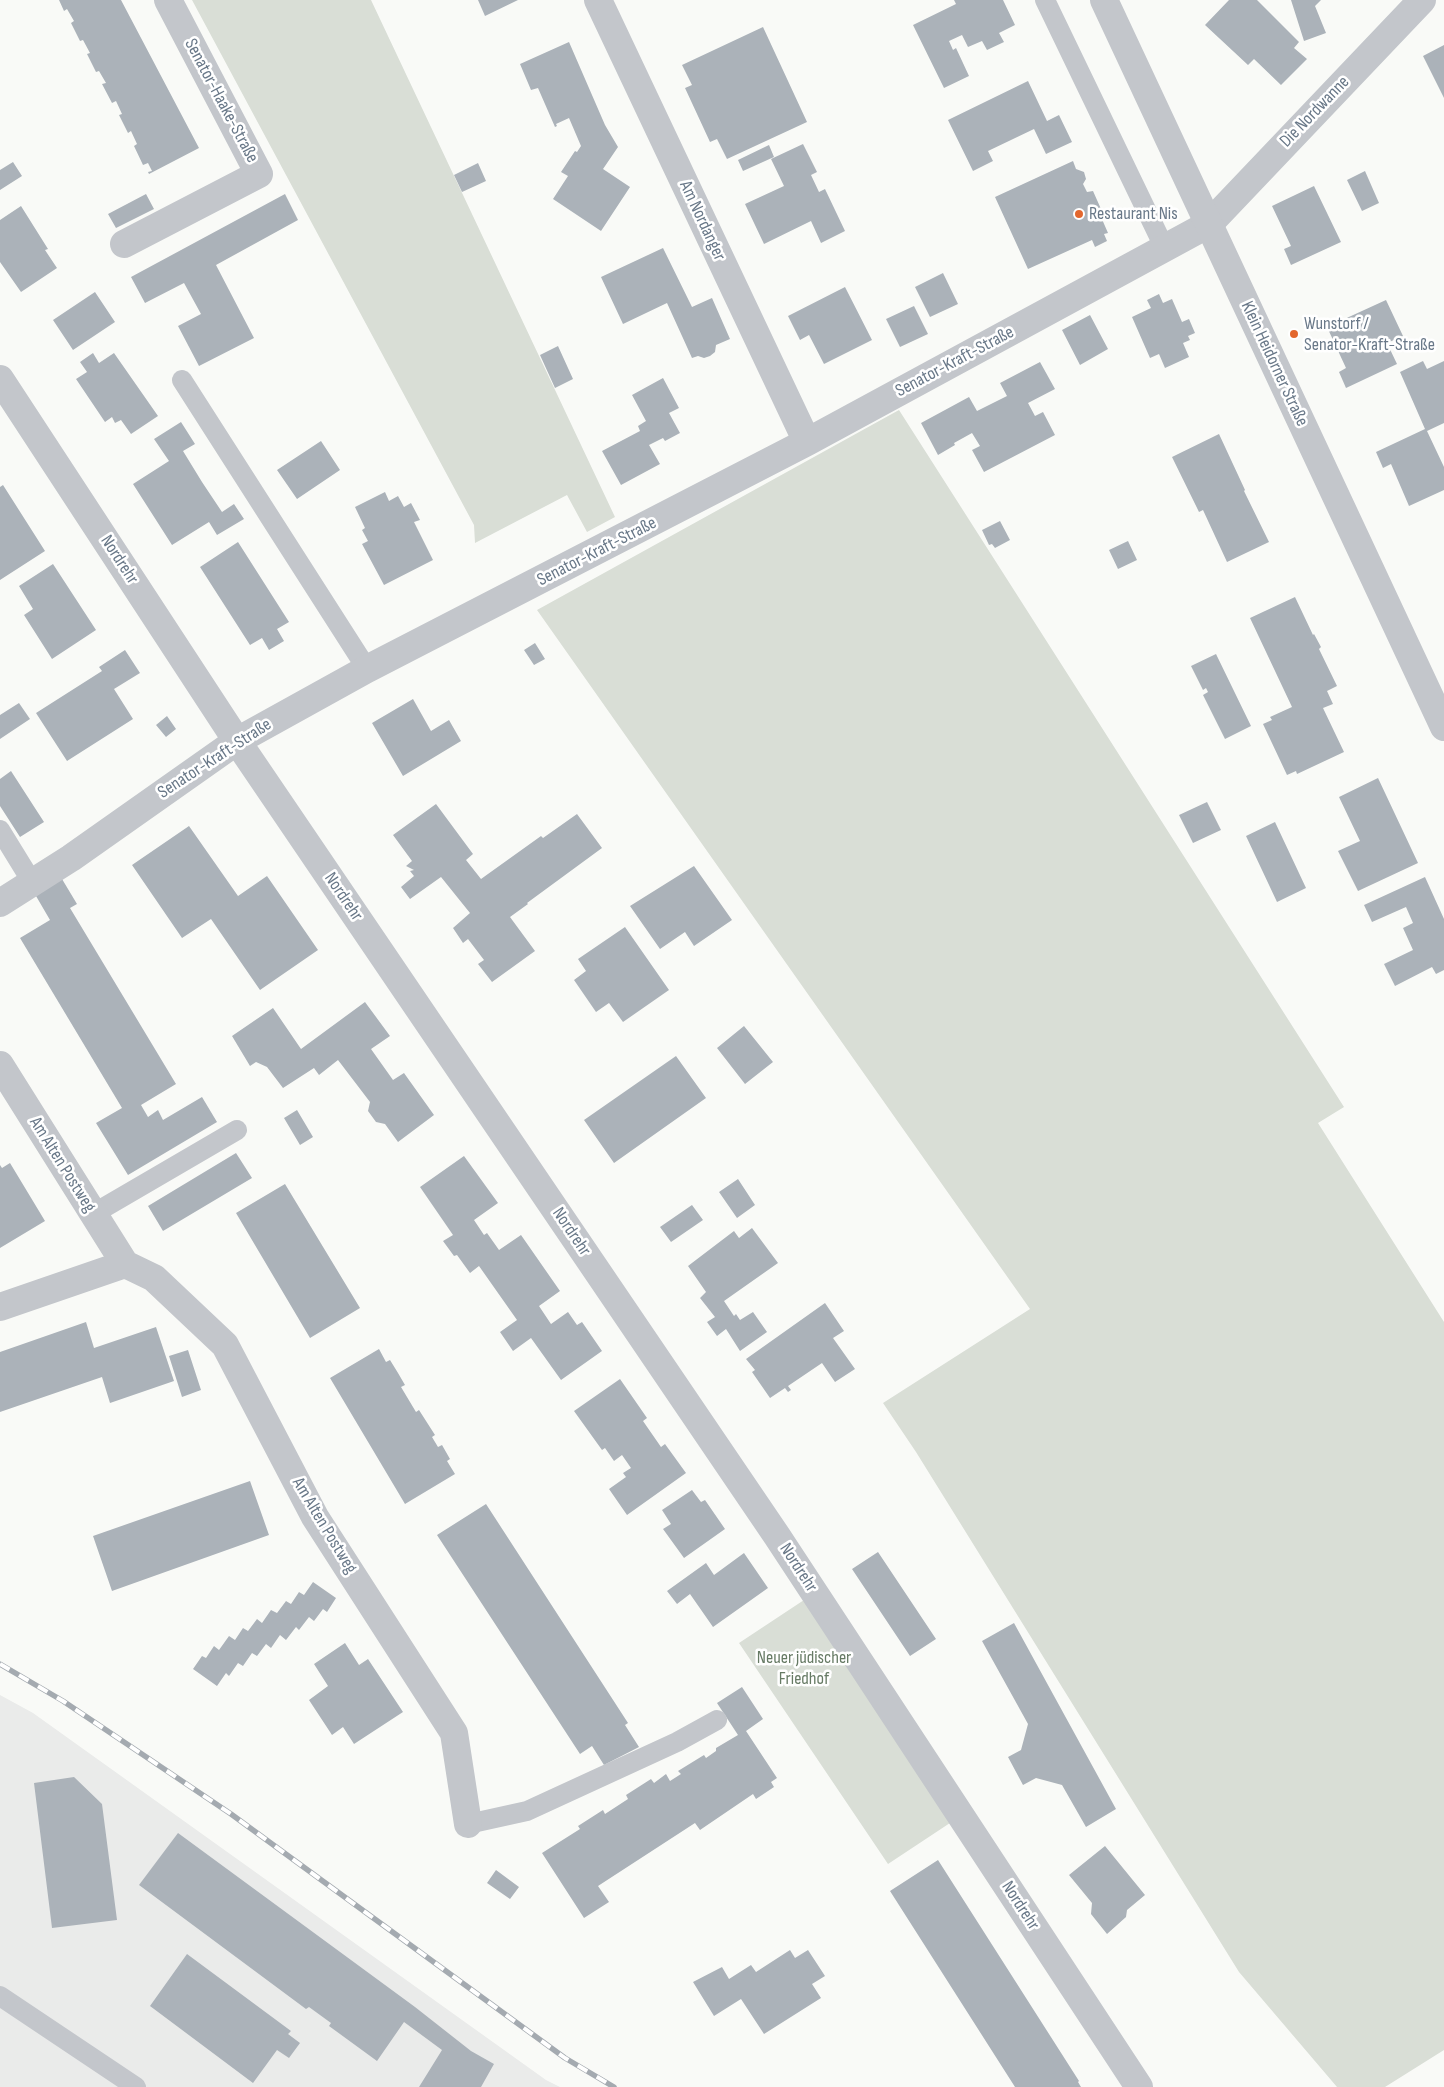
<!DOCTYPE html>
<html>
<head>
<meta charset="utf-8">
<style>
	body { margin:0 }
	canvas { display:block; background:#f9faf7 }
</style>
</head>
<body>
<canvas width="1444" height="2087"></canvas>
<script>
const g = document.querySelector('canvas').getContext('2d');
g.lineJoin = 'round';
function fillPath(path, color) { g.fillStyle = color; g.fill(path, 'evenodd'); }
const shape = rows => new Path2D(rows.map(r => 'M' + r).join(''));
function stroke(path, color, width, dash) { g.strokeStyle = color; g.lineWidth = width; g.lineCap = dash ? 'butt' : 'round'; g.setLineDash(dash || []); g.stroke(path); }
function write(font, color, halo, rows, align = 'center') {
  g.font = font + ' "Sofia Sans Condensed",sans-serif'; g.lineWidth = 5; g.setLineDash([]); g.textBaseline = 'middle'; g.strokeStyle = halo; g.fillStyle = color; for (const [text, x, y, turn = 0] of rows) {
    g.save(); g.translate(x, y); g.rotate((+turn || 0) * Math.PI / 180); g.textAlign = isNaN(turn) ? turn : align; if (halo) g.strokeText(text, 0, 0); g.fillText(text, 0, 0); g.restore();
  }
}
const built = shape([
	[0,1695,33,1713,546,2080,560,2087,0,2087]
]);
const green = shape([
	[192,0,371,0,615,517,587,532,567,495,475,543,474,525],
	[899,410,1344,1107,1318,1123,1444,1322,1444,2050,1385,2087,1337,2087,1239,1972,916,1452,883,1403,1030,1309,537,610],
	[804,1600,953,1821,888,1864,739,1643]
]);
const building = shape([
	[59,0,121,0,199,148,149,174,148,172,152,171,148,163,143,165,134,146,137,144,131,131,128,133,119,115,122,114,116,101,112,103,102,84,106,83,99,71,96,72,87,54,90,53,83,40,80,41,71,23,74,21,67,9,64,11],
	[478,0,518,0,485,16],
	[954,0,1003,0,1015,25,999,33,1004,42,987,50,982,41,968,47,962,35,949,41,953,50,956,48,969,76,944,88,913,25,956,4],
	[1229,0,1257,0,1299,42,1294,48,1307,59,1281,85,1254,59,1248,65,1205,25],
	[1291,0,1321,0,1315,6,1326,33,1304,41],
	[763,27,807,122,727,159,717,139,710,142,685,88,692,85,682,65],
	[569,42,605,125,618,147,603,169,630,187,601,231,553,199,568,176,561,172,575,151,577,152,581,146,569,118,556,124,557,126,555,127,538,88,531,90,520,64],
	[1444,45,1444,98,1423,56],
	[1028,81,1047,121,1059,115,1072,142,1046,154,1034,129,988,151,993,161,973,171,948,120],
	[803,144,817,172,811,175,819,192,825,189,845,231,821,243,811,221,764,244,745,204,784,186,771,159],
	[769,145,774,157,743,171,738,160],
	[1073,161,1076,169,1084,172,1086,179,1083,184,1087,192,1093,191,1101,209,1098,210,1108,233,1104,234,1107,241,1095,247,1092,240,1028,269,995,197],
	[13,162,22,176,0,190,0,170],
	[478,163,486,181,462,192,454,175],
	[1365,171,1379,203,1362,211,1347,180],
	[1314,186,1341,242,1291,265,1284,249,1291,246,1272,206],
	[146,194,154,209,116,228,108,214],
	[285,194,298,220,216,265,254,338,199,366,178,326,201,314,184,283,145,303,131,277],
	[21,206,48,249,45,250,57,268,21,292,0,262,0,220],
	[663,248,692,307,712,298,730,339,716,345,715,352,710,356,704,358,698,356,692,358,667,303,623,324,601,277],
	[943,273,958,304,930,317,915,287],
	[845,287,872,340,824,364,809,335,800,340,788,316],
	[95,292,115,322,73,350,53,320],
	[1159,294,1163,303,1172,299,1182,322,1189,319,1195,333,1188,336,1190,340,1183,343,1189,357,1165,368,1159,354,1150,358,1132,317,1151,308,1147,300],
	[1386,300,1403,336,1387,343,1397,364,1346,388,1339,372,1346,368,1327,327],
	[914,306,928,334,900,347,886,319],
	[1090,315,1108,349,1080,365,1062,330],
	[558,346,573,379,555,388,540,355],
	[93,353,99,363,114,353,158,416,131,434,121,420,115,423,112,417,105,422,76,379,87,372,80,362],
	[1423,361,1427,369,1444,361,1444,423,1427,431,1444,467,1444,490,1409,506,1391,464,1383,468,1376,452,1425,429,1400,372],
	[1040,362,1055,389,1028,403,1035,416,1043,412,1055,435,984,472,972,450,980,446,972,433,954,443,955,445,938,455,921,423,969,397,977,411,1007,396,1000,383],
	[663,378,679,408,669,413,680,433,665,441,663,438,649,445,660,464,621,485,602,451,640,431,638,426,646,421,632,395],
	[181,422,195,444,183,451,202,482,222,512,234,504,244,519,217,535,209,522,172,545,133,484,169,461,154,439],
	[1219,434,1245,490,1244,491,1269,542,1227,562,1203,510,1199,512,1172,457],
	[321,441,340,470,297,499,277,470],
	[3,485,45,551,0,580,0,487],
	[385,492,389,501,398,496,404,507,411,503,420,520,414,522,433,560,384,585,362,544,368,541,362,530,365,528,355,507],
	[1000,521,1010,540,995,548,992,544,989,545,982,530],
	[1128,541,1137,560,1118,569,1109,550],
	[238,542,289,622,277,629,284,641,269,650,262,638,250,645,200,567],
	[53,564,96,630,52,659,24,615,33,609,19,586],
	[1295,597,1313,635,1314,634,1321,647,1319,649,1337,686,1327,691,1333,704,1323,708,1344,752,1297,774,1296,771,1287,775,1263,724,1272,720,1270,717,1292,707,1250,618],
	[535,643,545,659,534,665,524,650],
	[125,650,140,673,114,689,133,719,67,761,36,713,102,671,99,667],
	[1216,654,1251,726,1225,739,1203,695,1208,692,1206,688,1203,690,1191,666],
	[413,699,431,731,449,720,461,741,403,776,372,723],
	[19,703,30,719,0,739,0,715],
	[167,716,176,729,166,737,156,725],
	[11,771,44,822,20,837,0,806,0,779],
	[1378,778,1418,863,1358,891,1338,851,1360,841,1339,797],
	[1207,802,1221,830,1193,843,1179,815],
	[436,804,473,854,466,860,481,879,541,836,543,838,577,814,602,848,527,903,528,904,510,917,535,951,492,982,478,964,484,960,468,939,463,943,453,928,470,913,441,877,410,899,401,887,414,876,410,871,414,870,406,866,412,861,393,835],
	[1275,822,1306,888,1277,902,1246,836],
	[189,826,238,896,267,876,318,950,260,990,211,919,182,938,132,865],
	[694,866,732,920,694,946,685,932,660,949,630,906],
	[1425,877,1444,919,1444,970,1436,974,1432,967,1395,986,1384,964,1413,950,1403,928,1413,923,1406,907,1372,922,1364,905],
	[62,879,77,904,70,908,176,1084,141,1105,148,1117,158,1110,163,1120,202,1097,217,1122,128,1175,96,1123,122,1108,20,938,50,920,36,896],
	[625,927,669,990,623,1022,609,1003,596,1012,574,980,586,971,578,959],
	[365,1002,390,1036,371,1049,393,1080,404,1073,434,1115,398,1142,385,1124,376,1122,368,1111,370,1102,338,1060,319,1075,314,1068,283,1088,267,1067,256,1062,250,1066,232,1036,273,1008,301,1049],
	[744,1026,773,1062,745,1084,717,1048],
	[676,1056,706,1098,614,1163,584,1120],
	[297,1110,313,1137,300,1145,284,1118],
	[236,1153,252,1178,163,1231,148,1206],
	[464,1156,498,1203,474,1220,484,1235,487,1233,499,1250,521,1235,560,1291,539,1306,551,1324,568,1312,577,1325,582,1322,602,1351,561,1380,531,1338,513,1351,500,1332,517,1320,479,1266,470,1273,457,1255,454,1256,443,1241,453,1235,420,1187],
	[10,1163,45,1221,0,1248,0,1165,2,1168],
	[738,1179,755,1205,737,1218,719,1192],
	[285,1184,360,1308,310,1338,236,1213],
	[692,1205,703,1220,671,1242,660,1227],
	[752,1228,778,1263,724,1301,734,1316,736,1314,740,1320,753,1312,767,1332,740,1351,726,1329,717,1336,707,1322,715,1317,700,1298,706,1292,688,1266,734,1231,739,1238],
	[825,1303,844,1331,833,1338,855,1369,835,1382,822,1363,788,1386,791,1390,788,1392,785,1388,770,1398,752,1372,755,1370,746,1359],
	[86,1322,94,1348,156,1327,174,1381,110,1403,102,1377,0,1412,0,1352],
	[379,1349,386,1362,390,1360,398,1373,405,1385,401,1387,416,1412,419,1410,435,1435,432,1437,438,1447,442,1445,450,1459,447,1461,455,1474,405,1504,330,1378],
	[188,1350,201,1390,182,1397,169,1356],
	[620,1379,647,1418,643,1421,661,1447,665,1444,686,1473,627,1515,609,1489,626,1477,623,1473,631,1468,622,1455,614,1461,605,1448,602,1450,574,1411],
	[250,1481,269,1535,112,1591,93,1536],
	[692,1490,701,1502,705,1500,725,1529,684,1558,663,1529,671,1524,662,1510],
	[486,1504,628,1723,625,1725,639,1747,604,1765,592,1746,580,1754,437,1535],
	[878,1552,936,1639,910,1656,852,1569],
	[744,1553,768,1588,713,1627,690,1594,677,1604,667,1591,706,1563,714,1575],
	[313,1582,336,1598,327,1612,323,1609,314,1621,309,1617,299,1630,296,1627,286,1640,280,1635,271,1648,266,1644,257,1656,252,1653,243,1666,238,1663,229,1676,226,1673,217,1686,193,1669,202,1656,206,1658,214,1646,219,1650,229,1636,235,1640,243,1628,248,1631,257,1619,262,1623,271,1610,277,1613,286,1601,291,1604,299,1592,304,1595],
	[1014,1623,1116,1809,1086,1827,1062,1785,1036,1778,1023,1785,1008,1757,1021,1750,1028,1724,982,1641],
	[345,1643,359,1665,368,1659,403,1712,354,1744,343,1727,332,1735,309,1700,328,1686,314,1664],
	[742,1687,763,1719,746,1731,777,1778,771,1782,774,1787,756,1799,753,1794,700,1830,695,1823,598,1886,609,1902,584,1918,542,1853,580,1829,578,1826,603,1810,605,1814,628,1799,626,1795,651,1779,654,1783,666,1774,670,1781,681,1774,678,1771,704,1755,706,1758,716,1751,716,1748,738,1735,717,1703],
	[74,1777,102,1804,117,1920,52,1928,34,1783],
	[178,1833,415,2007,471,2051,494,2064,481,2087,419,2087,442,2050,404,2022,377,2061,329,2026,331,2023,309,2007,306,2009,139,1885],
	[1105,1846,1145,1895,1127,1910,1126,1917,1107,1934,1091,1914,1092,1903,1069,1875],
	[938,1860,1079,2081,1078,2082,1081,2087,1015,2087,890,1891],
	[496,1870,519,1887,510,1899,487,1883],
	[790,1950,795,1958,808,1950,825,1976,812,1984,821,1998,764,2034,741,1999,714,2016,693,1982,722,1967,729,1979,751,1965,756,1972],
	[187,1954,291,2031,288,2034,300,2043,289,2058,277,2050,253,2083,150,2006]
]);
const service = shape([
	[1045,0,1165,249],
	[182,380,367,669],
	[0,830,32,882],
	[93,1214,237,1130],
	[468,1824,527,1811,677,1742,717,1720],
	[0,1996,136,2087]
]);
const minor = shape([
	[598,0,807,442],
	[124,244,259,174,168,0],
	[0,379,237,741,777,1536,1139,2087],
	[0,903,71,858,237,741,367,669,807,442,1209,224,1422,0],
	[0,1065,125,1264,154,1278,225,1345,315,1517,454,1733,468,1824],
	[0,1307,125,1264]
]);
const tertiary = shape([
	[1104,0,1444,727]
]);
const rail = shape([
	[0,1664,63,1701,231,1814,565,2058,614,2087]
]);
const markers = [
	[1079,214,5,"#e3672e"],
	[1294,334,5,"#e3672e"]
];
const streetNames = [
	["Senator-Haake-Straße",221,101,62],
	["Die Nordwanne",1315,112,-46],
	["Am Nordanger",702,221,65],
	["Senator-Kraft-Straße",955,362,-28],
	["Klein Heidorner Straße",1274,364,65],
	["Senator-Kraft-Straße",597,552,-27],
	["Nordrehr",119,560,57],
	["Senator-Kraft-Straße",215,759,-33],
	["Nordrehr",343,897,56],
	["Am Alten Postweg",62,1165,58],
	["Nordrehr",571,1232,56],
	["Am Alten Postweg",324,1526,59],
	["Nordrehr",798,1568,57],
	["Nordrehr",1020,1906,57]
];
const poiNames = [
	["Restaurant Nis",1089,214],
	["Wunstorf /",1304,324],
	["Senator-Kraft-Straße",1304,345]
];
const parkNames = [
	["Neuer jüdischer",804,1658],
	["Friedhof",804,1679]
];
fillPath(built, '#eaebea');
fillPath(green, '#d9ded6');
fillPath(building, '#abb2b9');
stroke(service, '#c3c6cb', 20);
stroke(minor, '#c3c6cb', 28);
stroke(tertiary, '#c3c6cb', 28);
stroke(rail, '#a4aab0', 5.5);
stroke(rail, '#fff', 4, [11]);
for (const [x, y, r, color] of markers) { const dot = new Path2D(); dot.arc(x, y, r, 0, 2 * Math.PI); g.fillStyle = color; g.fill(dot); stroke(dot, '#fff', 2); }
write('18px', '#697888', '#fff', streetNames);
write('18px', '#697888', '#fff', poiNames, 'left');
write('18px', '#667a64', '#fff', parkNames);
</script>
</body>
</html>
